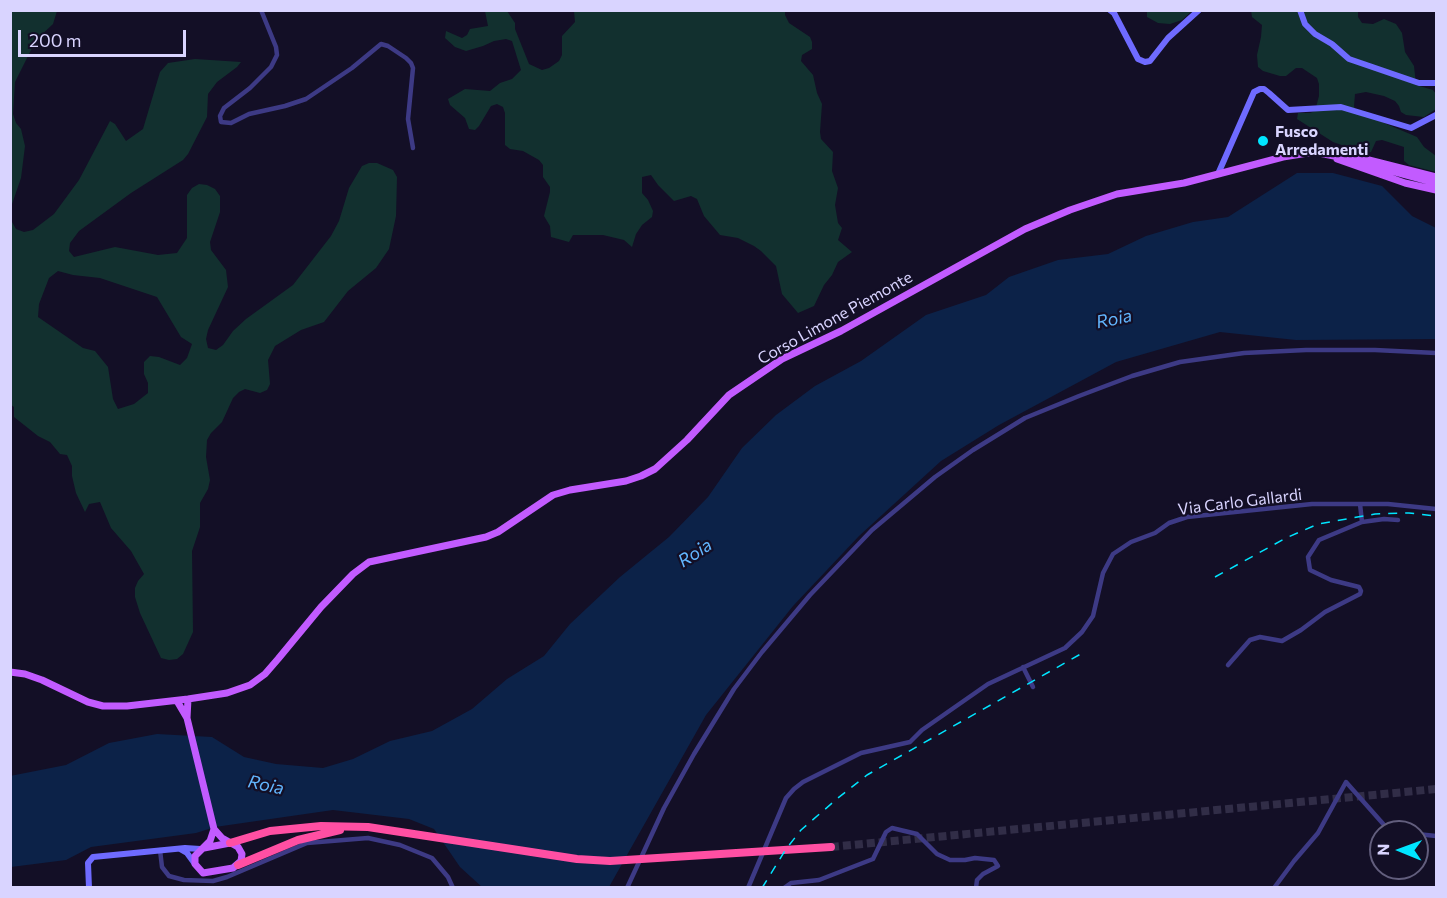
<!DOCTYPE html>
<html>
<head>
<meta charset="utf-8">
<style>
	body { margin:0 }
	#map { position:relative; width:1447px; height:898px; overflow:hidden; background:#130f26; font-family:Commissioner,sans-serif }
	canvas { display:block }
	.frame { position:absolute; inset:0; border:12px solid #d9d4ff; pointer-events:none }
	.north { position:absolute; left:1369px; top:820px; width:60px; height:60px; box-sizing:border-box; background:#130f26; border:2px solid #625e7d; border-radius:50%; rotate:271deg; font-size:16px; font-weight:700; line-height:24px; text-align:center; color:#d9d4ff }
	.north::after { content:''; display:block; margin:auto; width:21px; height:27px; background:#00e5ff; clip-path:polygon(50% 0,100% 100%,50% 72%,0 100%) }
	.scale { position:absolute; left:18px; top:30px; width:168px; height:27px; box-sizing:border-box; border:3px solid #d9d4ff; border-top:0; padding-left:8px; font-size:18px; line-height:21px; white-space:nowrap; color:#d9d4ff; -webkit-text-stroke:4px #130f26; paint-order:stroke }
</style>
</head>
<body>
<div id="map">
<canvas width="1447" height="898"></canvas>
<div class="frame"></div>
<div class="north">N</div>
<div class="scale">200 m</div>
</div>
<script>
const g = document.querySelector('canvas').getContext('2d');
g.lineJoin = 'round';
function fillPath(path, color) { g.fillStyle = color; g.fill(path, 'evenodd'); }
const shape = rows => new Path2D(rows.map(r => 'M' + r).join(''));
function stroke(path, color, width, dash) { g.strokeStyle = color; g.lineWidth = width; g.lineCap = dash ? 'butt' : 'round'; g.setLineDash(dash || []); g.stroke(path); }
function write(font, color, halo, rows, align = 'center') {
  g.font = font + ' Commissioner,sans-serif'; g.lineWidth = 4.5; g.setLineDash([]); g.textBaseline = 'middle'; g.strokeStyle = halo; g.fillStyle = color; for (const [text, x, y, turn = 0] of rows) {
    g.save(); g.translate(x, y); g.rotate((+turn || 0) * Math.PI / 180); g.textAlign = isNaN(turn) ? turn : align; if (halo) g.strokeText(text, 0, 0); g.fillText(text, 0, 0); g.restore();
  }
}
const green = shape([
	[11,10,57,11,53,24,36,40,15,82,13,114,16,123,21,129,25,146,21,178,11,207],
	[1251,10,1358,11,1358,17,1362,23,1373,24,1384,19,1396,24,1402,33,1405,52,1414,66,1416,85,1433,90,1436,94,1436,109,1424,117,1406,115,1401,112,1399,106,1395,101,1384,96,1366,92,1355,94,1354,106,1356,111,1417,137,1424,147,1436,156,1436,172,1409,165,1404,161,1404,147,1382,140,1376,141,1371,152,1365,153,1333,142,1297,119,1298,113,1310,113,1315,111,1319,96,1319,84,1317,78,1302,68,1296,68,1286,76,1280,76,1263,71,1258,67,1257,55,1261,37,1262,25,1252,17],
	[485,11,507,11,515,23,515,29,529,64,542,70,549,68,559,61,562,55,562,36,575,22,574,11,785,11,785,15,789,23,810,37,812,42,812,49,802,55,801,61,813,75,817,93,822,104,820,132,821,139,833,152,832,171,838,188,835,205,838,223,842,228,838,240,852,252,838,262,832,275,824,285,814,306,798,313,782,294,776,266,761,251,754,246,738,238,720,235,704,216,697,199,691,196,674,201,658,185,651,175,642,177,642,193,648,200,653,211,652,217,642,225,636,234,632,247,624,240,603,235,573,235,569,242,551,237,550,226,544,216,550,192,550,187,543,177,543,165,539,160,523,151,510,149,505,145,505,113,503,107,497,104,491,106,479,126,475,130,469,129,465,118,450,105,448,99,465,89,490,91,500,83,512,79,521,70,512,41,506,39,494,41,483,46,466,51,455,47,445,38,446,31,462,38,467,35,470,29,488,26],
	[1147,11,1147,10,1192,11,1182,20,1170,24,1158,23,1147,17],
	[195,59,241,62,237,67,217,82,208,94,207,117,188,154,183,160,131,193,79,231,70,243,69,251,74,257,115,247,158,255,177,253,187,238,187,195,192,188,199,184,207,185,215,189,220,196,220,212,210,242,211,250,226,270,228,287,208,330,206,339,208,348,216,350,223,345,233,331,246,319,293,285,331,236,339,221,349,188,362,166,369,163,377,163,393,170,397,177,396,216,389,249,376,268,348,291,324,322,301,330,275,346,268,360,270,384,267,390,260,393,245,389,239,392,233,398,222,422,211,433,207,440,206,457,210,480,208,489,200,503,200,527,192,551,193,632,183,654,177,659,169,660,161,658,140,613,135,597,135,588,138,581,144,574,131,551,111,528,100,502,89,504,85,512,76,493,72,476,72,466,67,455,60,454,50,442,38,436,14,417,14,407,10,404,10,213,12,222,16,229,24,232,33,230,54,214,79,180,110,121,115,124,126,141,143,129,160,72,168,63],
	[58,271,73,275,100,278,157,297,181,337,192,344,187,358,180,365,159,357,150,356,144,362,144,374,148,383,148,393,134,404,118,409,113,399,108,367,95,351,83,348,38,317,39,304,49,278]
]);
const water = shape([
	[1297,173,1333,173,1382,186,1412,216,1436,228,1436,339,1296,340,1220,332,1116,362,999,425,941,461,859,536,793,606,706,715,609,887,482,887,460,867,434,829,409,819,333,810,215,827,196,833,91,847,66,860,11,867,10,776,66,765,109,743,157,734,212,737,244,757,276,764,323,768,353,759,390,741,432,731,472,709,507,679,544,656,570,624,620,577,669,537,708,497,742,448,776,415,815,386,861,361,926,315,986,295,1009,277,1058,260,1108,254,1146,236,1193,222,1228,217]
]);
const highwayTunnel = shape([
	[831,847,1436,789]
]);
const street = shape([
	[261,10,276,47,277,55,271,67,250,88,224,108,220,116,221,122,231,123,249,114,285,106,306,99,352,68,381,44,388,46,406,58,411,63,413,68,408,119,413,148],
	[1360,504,1362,522],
	[1228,665,1250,640,1260,637,1282,641,1301,630,1325,612,1360,594,1361,591,1359,587,1331,580,1310,570,1308,557,1319,540,1362,522,1384,519,1398,520],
	[1023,667,1033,687],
	[1417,834,1436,836],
	[160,850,162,867,169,876,184,880,213,881,227,877,307,843,368,838,400,845,432,858,448,877,453,888],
	[627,888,664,808,694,754,734,689,762,652,810,595,872,530,935,477,973,450,1025,418,1079,396,1132,376,1180,362,1244,353,1306,350,1375,350,1436,353],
	[748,888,786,798,794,789,803,782,861,753,910,742,922,730,988,684,1065,648,1082,632,1093,616,1103,573,1113,554,1131,542,1155,533,1169,523,1187,517,1312,504,1388,504,1436,509],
	[784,888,791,883,819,880,873,859,886,832,892,828,917,834,937,854,950,860,965,860,975,858,994,860,998,866,983,874,977,880,976,888],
	[1274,888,1294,861,1318,833,1346,782,1385,826,1407,832]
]);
const secondary = shape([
	[1110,10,1114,13,1138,59,1145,62,1150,61,1168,38,1199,10],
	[1300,10,1305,24,1315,34,1332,44,1349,59,1419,83,1436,83],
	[1218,174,1254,92,1260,89,1264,89,1269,93,1288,110,1341,107,1411,128,1436,115],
	[180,849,187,853,195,864],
	[89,888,88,863,93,857,185,848,200,849]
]);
const primary = shape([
	[1353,156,1436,177],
	[1337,159,1405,183,1436,190],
	[10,672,25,674,42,680,88,702,103,706,127,706,188,699,227,693,250,685,265,674,278,659,321,607,353,574,369,562,486,537,498,532,553,495,570,490,626,481,641,476,655,469,687,440,729,395,782,359,841,331,1025,229,1070,210,1117,194,1184,183,1283,157,1314,152,1344,158,1436,183],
	[188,699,187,718,214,829,222,838,238,847,242,854,241,861,233,868,203,873,195,864,195,856,210,841,214,829],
	[177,701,187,718],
	[204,848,230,843]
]);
const highway = shape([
	[230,843,270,831,321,826,368,827,577,859,610,861,831,847],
	[238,865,298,840,340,830]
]);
const rail = shape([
	[1215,577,1286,538,1318,524,1375,514,1409,513,1436,516],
	[762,888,786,849,801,830,838,798,867,775,1086,651]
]);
const markers = [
	[1263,141,6,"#00e5ff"]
];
const poiNames = [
	["Fusco",1275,132],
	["Arredamenti",1275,150]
];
const streetNames = [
	["Corso Limone Piemonte",835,318,-29],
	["Via Carlo Gallardi",1240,502,-7]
];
const waterNames = [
	["Roia",1114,319,-12],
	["Roia",695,553,-33],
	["Roia",266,785,12]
];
fillPath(green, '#12302f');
fillPath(water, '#0c2248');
stroke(highwayTunnel, '#312d47', 8, [8, 4]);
stroke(street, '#3d3a85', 4.5);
stroke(secondary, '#6f6bff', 6);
stroke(primary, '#c25bff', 7);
stroke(highway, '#ff4fa3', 8);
stroke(rail, '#00e5ff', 1.5, [9, 8]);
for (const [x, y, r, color] of markers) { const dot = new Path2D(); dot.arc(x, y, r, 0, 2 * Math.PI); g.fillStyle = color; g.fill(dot); stroke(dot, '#130f26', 2); }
write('bold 16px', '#d9d4ff', '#130f26', poiNames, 'left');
write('16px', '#d9d4ff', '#130f26', streetNames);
write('italic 18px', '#62b6ff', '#130f26', waterNames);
</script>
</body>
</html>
